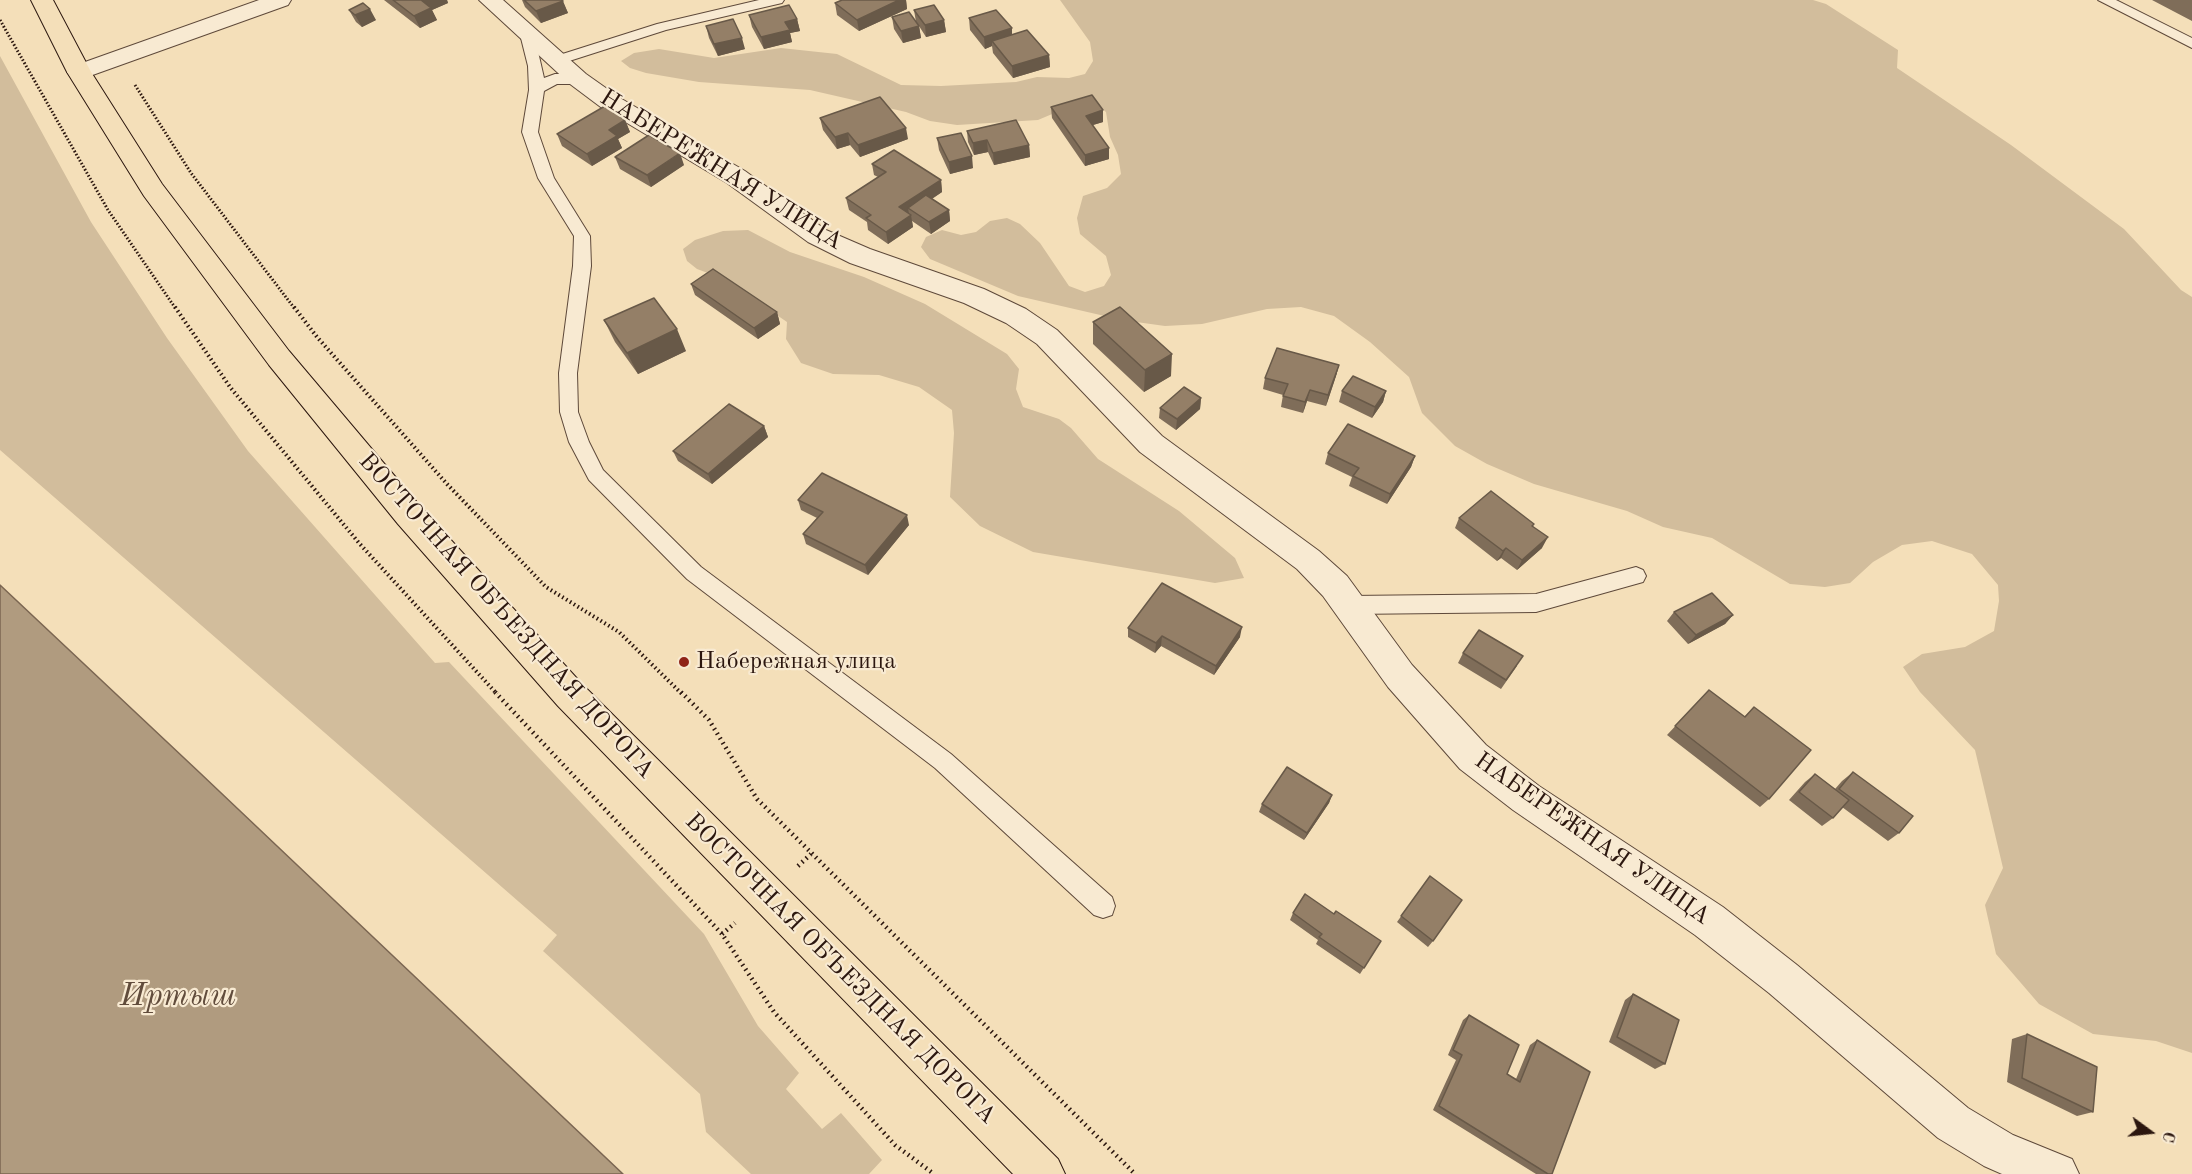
<!DOCTYPE html>
<html>
<head>
<meta charset="utf-8">
<style>
	body { margin:0 }
	#map { position:relative; width:2192px; height:1174px; overflow:hidden; background:#f4dfb9; font-family:"Old Standard TT",serif }
	canvas { display:block }
	.north { position:absolute; left:2120px; top:1102px; width:60px; height:60px; -webkit-text-stroke:4px #f8ead2; paint-order:stroke; rotate:105deg; font-size:16px; font-weight:700; line-height:24px; text-align:center; color:#2c170f }
	.north::after { content:''; display:block; margin:auto; width:21px; height:27px; background:#2c170f; clip-path:polygon(50% 0,100% 100%,50% 72%,0 100%) }
</style>
</head>
<body>
<div id="map">
<canvas width="2192" height="1174"></canvas>
<div class="north">С</div>
</div>
<script>
const g = document.querySelector('canvas').getContext('2d');
g.lineJoin = 'round';
function fillPath(path, color) { g.fillStyle = color; g.fill(path, 'evenodd'); }
const shape = rows => new Path2D(rows.map(r => 'M' + r).join(''));
function stroke(path, color, width, dash) { g.strokeStyle = color; g.lineWidth = width; g.lineCap = dash ? 'butt' : 'round'; g.setLineDash(dash || []); g.stroke(path); }
function write(font, color, halo, rows, align = 'center') {
  g.font = font + ' "Old Standard TT",serif'; g.lineWidth = 4.5; g.setLineDash([]); g.textBaseline = 'middle'; g.strokeStyle = halo; g.fillStyle = color; for (const [text, x, y, turn = 0] of rows) {
    g.save(); g.translate(x, y); g.rotate((+turn || 0) * Math.PI / 180); g.textAlign = isNaN(turn) ? turn : align; if (halo) g.strokeText(text, 0, 0); g.fillText(text, 0, 0); g.restore();
  }
}
const green = shape([
	[1060,0,1813,0,1826,4,1898,50,1897,68,2011,145,2124,229,2181,290,2192,297,2192,1053,2156,1041,2093,1034,2039,1004,1996,954,1985,905,2003,868,1975,750,1920,692,1903,667,1922,654,1965,647,1994,631,1999,601,1998,585,1972,554,1932,541,1902,545,1873,562,1850,583,1825,587,1790,584,1712,538,1663,527,1627,511,1534,484,1487,464,1455,446,1422,413,1409,377,1370,342,1334,316,1301,307,1267,309,1202,324,1165,326,1122,320,1018,296,930,259,921,247,926,237,942,230,961,235,976,232,990,221,1007,218,1020,224,1040,243,1069,286,1085,292,1104,286,1111,275,1106,256,1080,234,1077,218,1083,196,1107,188,1121,174,1118,155,1110,137,1106,112,1100,107,1071,106,1038,120,957,125,930,121,906,112,810,90,699,82,646,73,630,68,621,61,634,53,659,49,714,58,781,48,837,54,901,85,941,86,1016,82,1037,77,1069,78,1085,74,1093,61,1090,42],
	[0,56,91,222,167,338,248,451,435,663,449,662,704,934,758,1026,799,1073,786,1089,822,1129,841,1113,882,1160,869,1174,751,1174,706,1132,700,1094,543,951,557,935,0,450],
	[748,230,790,252,864,277,925,304,1007,354,1019,369,1016,389,1023,407,1059,419,1071,428,1098,459,1179,511,1235,558,1244,578,1215,583,1033,552,980,526,950,497,954,433,952,410,919,387,879,375,833,374,801,363,786,339,787,322,724,279,697,269,687,261,683,249,695,240,723,231]
]);
const water = shape([
	[0,585,200,773,623,1174,0,1174,0,585]
]);
const pathFar2 = shape([
	[0,20,108,210,176,309],
	[135,85,191,173,295,309]
]);
const pathFar1 = shape([
	[175,307,230,387,359,543,497,694],
	[294,307,317,337,447,484,546,587,619,632,682,694]
]);
const path = shape([
	[495,692,722,934,774,1012,895,1145,934,1174],
	[681,692,709,720,757,799,1135,1174],
	[798,866,811,854],
	[722,934,735,923]
]);
const lane = shape([
	[759,0,784,0,782,3,666,30,563,63,553,63,551,60,553,57,657,24,759,0],
	[2098,0,2116,0,2192,38,2192,48,2098,0],
	[527,30,534,34,544,78,555,74,578,74,586,79,578,84,557,84,544,91,538,132,554,178,590,236,591,266,577,373,578,412,589,442,603,470,701,567,951,754,1112,897,1115,906,1112,915,1103,918,1094,915,935,768,687,579,589,480,569,442,560,412,559,373,573,266,574,236,538,178,522,132,529,90,528,66,520,34,527,30],
	[1636,567,1643,570,1646,576,1643,582,1536,612,1349,614,1342,611,1338,605,1342,599,1349,596,1536,594,1636,567]
]);
const street = shape([
	[259,0,291,0,288,5,87,77,71,77,67,72,71,67,259,0],
	[479,0,503,0,586,74,620,98,745,171,826,230,870,249,984,289,1026,309,1057,330,1162,436,1319,551,1347,576,1412,665,1486,745,1539,786,1723,907,1797,965,1968,1108,2013,1135,2072,1159,2079,1174,2002,1174,1984,1166,1938,1138,1769,993,1695,935,1513,810,1460,769,1388,687,1323,596,1297,569,1140,452,1037,344,1006,323,964,303,850,263,808,242,727,183,602,108,570,84,479,0]
]);
const primary = shape([
	[31,0,53,0,91,72,162,184,289,351,420,506,582,684,1058,1159,1065,1174,1013,1174,558,706,398,524,269,365,144,196,67,72,31,0]
]);
const wall = shape([
	[384,0,447,0,448,3,432,10,437,20,420,28],
	[522,0,562,0,568,13,541,23,525,7],
	[842,0,906,0,907,9,859,31,837,15,835,3],
	[2152,0,2192,0,2192,21],
	[349,10,376,20,362,27,356,22],
	[914,10,944,20,946,32,926,37,919,26,921,38,903,43,894,29,892,17,916,22],
	[749,15,797,19,800,31,790,33,792,42,764,49,752,27],
	[969,18,1012,35,1049,55,1050,67,1013,78,993,53,992,46,985,49,970,30],
	[706,26,745,49,718,56,709,38],
	[1051,107,1103,110,1103,122,1093,125,1109,159,1085,166,1052,118],
	[820,118,908,139,860,157,850,145,837,149,823,130],
	[625,120,630,132,618,139,622,148,592,166,562,146,557,134],
	[967,131,1029,145,1030,157,994,165,988,152,974,155,968,142],
	[937,138,973,168,950,174,939,150],
	[615,157,684,165,651,187,620,169],
	[872,164,941,180,942,192,932,199,949,210,950,221,931,234,912,221,913,227,888,244,868,230,867,222,849,210,846,198,878,177,874,175],
	[691,284,777,312,780,324,758,339,695,295],
	[604,320,686,351,638,374,615,342],
	[1093,322,1171,376,1144,392,1093,344],
	[1339,365,1336,376,1326,406,1307,401,1303,413,1281,407,1283,395,1263,389,1265,378],
	[1342,391,1386,391,1383,402,1372,418,1339,402],
	[1201,398,1200,409,1176,430,1159,418,1160,408],
	[764,426,768,437,712,484,678,461,673,451],
	[1328,453,1415,456,1411,467,1387,504,1349,486,1352,477,1325,464],
	[798,500,909,525,868,575,806,544,803,534,817,518,801,510],
	[1459,518,1534,524,1533,526,1542,548,1517,570,1501,558,1497,561,1455,528],
	[1674,612,1733,615,1725,624,1688,644,1667,621],
	[1128,628,1240,637,1214,675,1161,646,1155,653,1128,637],
	[1463,653,1517,666,1501,689,1458,663],
	[1709,690,1744,717,1754,707,1769,799,1760,807,1667,735],
	[1853,772,1899,833,1888,841,1842,807,1833,818,1822,826,1789,800,1805,782,1815,774,1835,789,1842,781],
	[1332,795,1329,803,1304,840,1259,812,1262,804],
	[1430,876,1433,941,1428,947,1397,922],
	[1293,913,1334,914,1381,941,1360,974,1316,944,1318,940,1290,920],
	[1633,994,1665,1064,1655,1069,1609,1042,1625,1000],
	[1469,1015,1507,1074,1516,1079,1530,1045,1537,1040,1552,1174,1536,1174,1433,1110,1456,1060,1448,1055,1463,1020],
	[2027,1034,2093,1112,2077,1116,2007,1082,2012,1039]
]);
const shadedWall = shape([
	[421,0,447,0,448,3,432,10,437,20,420,28,414,16],
	[899,0,906,0,907,9,859,31,857,20],
	[563,1,568,13,541,23,536,11],
	[370,9,376,20,362,27,355,15],
	[797,19,800,31,790,33,792,42,764,49,761,37,785,22],
	[944,20,946,32,926,37,925,25],
	[919,26,921,38,903,43,901,31],
	[1012,28,1012,40,992,41,992,46,985,49,984,37],
	[742,38,745,49,718,56,714,44],
	[1049,55,1050,67,1013,78,1012,66],
	[1103,110,1103,122,1086,127,1086,116],
	[625,120,630,132,618,139,622,148,592,166,587,154,609,130],
	[906,128,908,139,860,157,858,145],
	[848,133,850,145,837,149,835,137],
	[987,140,988,152,974,155,973,143],
	[1029,145,1030,157,994,165,993,153],
	[1109,148,1109,159,1085,166,1085,155],
	[680,153,684,165,651,187,647,175],
	[972,156,973,168,950,174,949,162],
	[941,180,942,192,913,211,908,208,909,214,899,207],
	[949,210,950,221,931,234,929,222],
	[911,215,913,227,888,244,886,232],
	[777,312,780,324,758,339,754,328],
	[677,329,686,351,638,374,627,353],
	[1172,354,1171,376,1144,392,1145,370],
	[1339,365,1336,376,1326,406,1328,395],
	[1310,390,1307,401,1303,413,1305,402],
	[1386,391,1383,402,1372,418,1375,407],
	[1201,398,1200,409,1176,430,1177,419],
	[764,426,768,437,712,484,708,474],
	[1415,456,1411,467,1387,504,1390,494],
	[907,515,909,525,868,575,865,565],
	[1548,537,1542,548,1517,570,1522,560],
	[1506,548,1501,558,1497,561,1503,551],
	[1733,615,1725,624,1688,644,1696,635],
	[1242,627,1240,637,1214,675,1216,666],
	[1162,636,1161,646,1155,653,1156,643],
	[1332,795,1329,803,1304,840,1307,833]
]);
const building = shape([
	[393,0,421,0,431,8,414,16,393,0],
	[524,0,562,0,563,1,536,11,524,0],
	[842,0,899,0,857,20,835,3,842,0],
	[363,3,370,9,355,15,349,10,363,3],
	[789,5,797,19,785,22,790,30,761,37,749,15,789,5],
	[934,5,944,20,925,25,914,10,934,5],
	[996,10,1012,28,984,37,969,18,996,10],
	[909,12,919,26,901,31,892,17,909,12],
	[733,19,742,38,714,44,706,26,733,19],
	[1027,30,1049,55,1012,66,992,41,1027,30],
	[1092,95,1103,110,1086,116,1109,148,1085,155,1051,107,1092,95],
	[880,97,906,128,858,145,848,133,835,137,820,118,880,97],
	[605,106,625,120,609,130,617,136,587,154,557,134,605,106],
	[1016,120,1029,145,993,153,987,140,973,143,967,131,1016,120],
	[961,133,972,156,949,162,937,138,961,133],
	[649,135,680,153,647,175,615,157,649,135],
	[894,150,941,180,899,207,911,215,886,232,866,218,871,215,846,198,886,172,872,164,894,150],
	[926,195,949,210,929,222,908,208,926,195],
	[713,269,777,312,754,328,691,284,713,269],
	[654,298,677,329,627,353,604,320,654,298],
	[1120,307,1172,354,1145,370,1093,322,1120,307],
	[1277,348,1339,365,1328,395,1310,390,1305,402,1283,396,1288,384,1265,378,1277,348],
	[1353,376,1386,391,1375,407,1342,391,1353,376],
	[1184,387,1201,398,1177,419,1160,408,1184,387],
	[729,404,764,426,708,474,673,451,729,404],
	[1348,424,1415,456,1390,494,1353,476,1359,468,1328,453,1348,424],
	[822,473,907,515,865,565,803,534,823,512,798,500,822,473],
	[1491,491,1534,524,1532,526,1548,537,1522,560,1506,548,1503,551,1459,518,1491,491],
	[1162,583,1242,627,1216,666,1162,636,1156,643,1128,628,1162,583],
	[1712,593,1733,615,1696,635,1674,612,1712,593],
	[1479,630,1523,656,1506,680,1463,653,1479,630],
	[1709,690,1745,717,1754,707,1811,750,1769,799,1675,726,1709,690],
	[1287,767,1332,795,1307,833,1262,804,1287,767],
	[1853,772,1913,816,1899,833,1839,789,1853,772],
	[1815,774,1849,800,1833,818,1799,792,1815,774],
	[1430,876,1462,900,1433,941,1401,916,1430,876],
	[1305,894,1334,914,1336,911,1381,941,1364,968,1319,937,1322,934,1293,913,1305,894],
	[1633,994,1679,1020,1665,1064,1617,1037,1633,994],
	[1469,1015,1519,1045,1507,1074,1520,1082,1537,1040,1590,1072,1552,1174,1548,1174,1439,1106,1462,1055,1453,1050,1469,1015],
	[2027,1034,2097,1067,2093,1112,2022,1078,2027,1034]
]);
const markers = [
	[684,662,6,"#8f2418"]
];
const streetNames = [
	["НАБЕРЕЖНАЯ УЛИЦА",721,170,32],
	["ВОСТОЧНАЯ ОБЪЕЗДНАЯ ДОРОГА",506,616,48],
	["НАБЕРЕЖНАЯ УЛИЦА",1592,839,35],
	["ВОСТОЧНАЯ ОБЪЕЗДНАЯ ДОРОГА",840,969,45]
];
const poiNames = [
	["Набережная улица",696,662]
];
const nearWaternames = [
	["Иртыш",178,997]
];
fillPath(green, '#d2bd9c');
fillPath(water, '#b09b7f');
stroke(water, '#7b6652', 1.5);
stroke(lane, '#5e493a', 2);
stroke(street, '#5e493a', 2);
stroke(primary, '#2c170f', 2);
stroke(pathFar2, '#2c170f', 3, [1.5, 2]);
stroke(pathFar1, '#2c170f', 4, [1.5, 3]);
stroke(path, '#2c170f', 4.5, [1.5, 4]);
fillPath(lane, '#f8ead2');
fillPath(street, '#f8ead2');
fillPath(primary, '#f4dfb9');
fillPath(wall, '#7f6d59');
fillPath(shadedWall, '#685948');
fillPath(building, '#947f67');
stroke(building, '#685948', 1.5);
for (const [x, y, r, color] of markers) { const dot = new Path2D(); dot.arc(x, y, r, 0, 2 * Math.PI); g.fillStyle = color; g.fill(dot); stroke(dot, '#f8ead2', 2); }
write('24px', '#2c170f', '#f8ead2', streetNames);
write('24px', '#2c170f', '#f8ead2', poiNames, 'left');
write('italic 32px', '#614c3c', '#f8ead2', nearWaternames);
</script>
</body>
</html>
